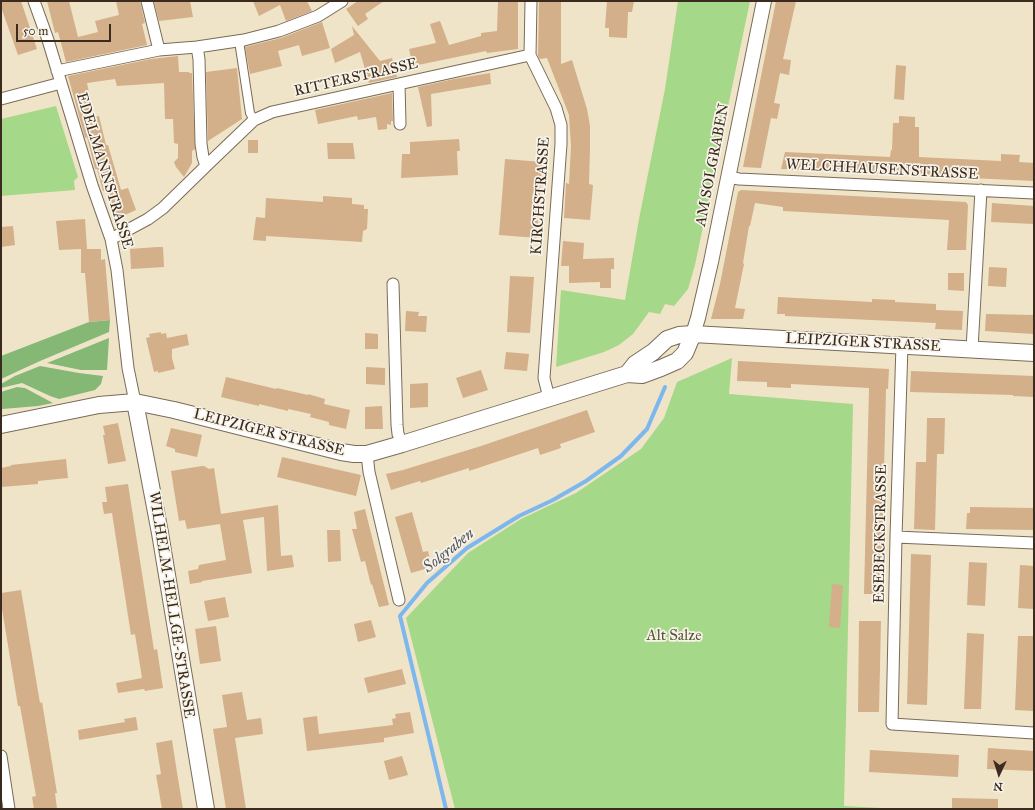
<!DOCTYPE html>
<html>
<head>
<meta charset="utf-8">
<style>
	body { margin:0 }
	#map { position:relative; width:1035px; height:810px; overflow:hidden; background:#efe4c7; font-family:"IM FELL Great Primer",serif }
	canvas { display:block }
	.frame { position:absolute; inset:0; border:2px solid #3b2a1e; pointer-events:none }
	.north { position:absolute; left:979px; top:754px; width:40px; height:40px; -webkit-text-stroke:3px #f7f3e8; paint-order:stroke; rotate:184deg; font-size:11px; font-weight:700; line-height:16px; text-align:center; color:#3b2a1e }
	.north::after { content:''; display:block; margin:auto; width:14px; height:18px; background:#3b2a1e; clip-path:polygon(50% 0,100% 100%,50% 72%,0 100%) }
	.scale { position:absolute; left:16px; top:24px; width:95px; height:18px; box-sizing:border-box; border:2px solid #3b2a1e; border-top:0; padding-left:5px; font-size:12px; line-height:14px; white-space:nowrap; color:#3b2a1e; -webkit-text-stroke:3px #f7f3e8; paint-order:stroke }
</style>
</head>
<body>
<div id="map">
<canvas width="1035" height="810"></canvas>
<div class="frame"></div>
<div class="north">N</div>
<div class="scale">50 m</div>
</div>
<script>
const g = document.querySelector('canvas').getContext('2d');
g.lineJoin = 'round';
function fillPath(path, color) { g.fillStyle = color; g.fill(path, 'evenodd'); }
const shape = rows => new Path2D(rows.map(r => 'M' + r).join(''));
function stroke(path, color, width, dash) { g.strokeStyle = color; g.lineWidth = width; g.lineCap = dash ? 'butt' : 'round'; g.setLineDash(dash || []); g.stroke(path); }
function write(font, color, halo, rows, align = 'center') {
  g.font = font + ' "IM FELL Great Primer",serif'; g.lineWidth = 3.5; g.setLineDash([]); g.textBaseline = 'middle'; g.strokeStyle = halo; g.fillStyle = color; for (const [text, x, y, turn = 0] of rows) {
    g.save(); g.translate(x, y); g.rotate((+turn || 0) * Math.PI / 180); g.textAlign = isNaN(turn) ? turn : align; if (halo) g.strokeText(text, 0, 0); g.fillText(text, 0, 0); g.restore();
  }
}
const green = shape([
	[678,1,750,1,695,265,688,289,674,306,665,304,660,314,649,312,633,334,619,345,604,352,556,367,561,290,625,300,639,219,665,89],
	[56,106,78,177,74,181,75,190,1,196,1,119],
	[732,358,729,394,853,404,844,806,901,809,455,809,406,618,468,553,521,519,576,493,641,449,664,418,677,382]
]);
const forest = shape([
	[110,320,109,332,40,361,1,379,1,356,89,322],
	[109,338,107,370,81,370,47,363],
	[40,366,79,373,103,376,101,384,95,390,59,399,50,396,22,383,1,388,1,384,15,376],
	[17,387,25,388,53,403,38,406,2,409,1,392]
]);
const stream = shape([
	[446,809,400,616,427,583,467,548,519,516,553,500,586,481,621,456,647,429,665,387]
]);
const building = shape([
	[1,1,21,1,37,49,18,55,1,7],
	[47,1,69,1,78,37,98,32,95,21,119,15,116,1,140,1,145,23,142,24,147,45,66,62,58,32,55,33],
	[154,1,190,1,193,17,159,21],
	[253,1,307,1,312,11,286,21,280,5,259,16],
	[358,1,384,1,365,14,368,19,358,26,346,9],
	[498,1,518,1,518,49,487,53,486,51,413,66,409,49,436,43,430,24,440,21,449,45,481,36,481,33,497,31],
	[539,1,561,1,561,64,572,60,587,109,590,126,590,149,589,184,593,185,590,220,564,218,566,183,569,184,571,146,569,115,547,58,540,59,538,56],
	[607,1,634,1,632,12,628,12,627,38,609,37,609,28,605,28],
	[776,1,796,1,783,59,791,60,789,75,780,73,774,103,780,104,777,119,771,118,761,168,743,167],
	[322,22,330,48,302,56,299,45,278,51,282,66,250,74,245,47,281,38],
	[352,26,380,61,392,58,397,77,369,83,360,52,335,63,331,49,354,35],
	[178,56,179,72,189,72,189,73,192,73,195,149,192,151,192,163,184,177,176,167,174,162,178,158,178,144,174,143,173,119,165,119,164,83,117,86,115,79,87,83,94,117,99,116,106,145,108,145,121,190,128,188,136,210,116,219,106,191,103,191,97,169,95,169,87,137,85,138,68,76,151,59],
	[896,65,906,66,904,100,894,99],
	[237,68,242,119,208,141,206,72],
	[490,73,491,84,431,94,432,126,427,127,418,87,454,79],
	[392,93,393,121,391,121,391,125,387,124,387,129,378,130,376,117,358,120,357,116,318,124,315,110],
	[899,116,915,117,915,127,919,127,919,157,1001,161,1001,154,1020,155,1019,162,1034,163,1034,181,781,169,785,152,890,157,891,150,892,150,893,123,899,123],
	[459,139,460,151,457,151,458,175,401,178,402,154,410,154,410,142],
	[248,140,258,140,258,153,248,153],
	[327,143,353,143,355,159,328,159],
	[505,159,542,162,537,238,499,235],
	[741,190,966,202,968,205,966,250,947,250,949,220,783,211,783,207,755,203,750,226,749,226,743,263,744,264,735,308,745,309,743,319,711,319,720,284,738,192],
	[323,196,352,198,352,204,364,205,364,209,368,209,367,229,363,231,362,242,266,236,266,241,253,240,256,217,265,218,266,198,323,202],
	[992,203,1034,206,1034,224,991,222],
	[85,219,87,249,81,249,101,249,101,260,105,259,110,320,89,322,85,273,81,273,81,249,59,250,56,221],
	[13,226,15,245,1,247,1,227],
	[563,241,584,243,583,259,614,258,614,269,611,269,611,288,600,288,600,282,569,283,569,266,561,266],
	[157,247,163,247,164,267,131,269,130,249],
	[989,267,1007,268,1006,287,988,286],
	[948,273,964,273,964,291,948,290],
	[510,276,534,277,530,333,507,332],
	[778,297,872,302,872,299,895,300,895,302,936,304,936,310,963,311,962,330,935,329,936,323,785,316,785,314,777,314],
	[406,311,419,312,418,316,427,316,426,332,405,331],
	[986,314,1034,315,1034,334,985,331],
	[161,332,161,334,166,333,167,338,187,334,189,345,172,349,172,358,175,369,158,373,158,371,154,372,146,338,150,337,149,334],
	[365,333,378,334,378,349,365,349],
	[506,352,529,354,527,371,504,369],
	[738,361,889,369,888,389,886,389,881,594,864,594,869,388,791,384,791,388,767,387,767,382,737,381],
	[366,367,385,368,385,385,366,384],
	[481,370,488,390,463,398,456,378],
	[911,371,1034,376,1034,397,1013,396,1013,395,910,392],
	[226,377,276,389,277,388,308,395,308,394,325,399,324,404,350,410,346,429,329,425,329,422,310,417,311,414,288,409,288,411,259,404,259,406,221,397],
	[428,383,428,407,410,408,410,384],
	[382,406,383,429,365,429,365,407],
	[587,410,595,432,560,444,561,448,540,455,538,448,469,471,469,468,421,483,420,481,391,490,386,474,403,470,481,446],
	[927,418,945,418,944,454,937,454,935,530,914,529,916,462,926,462],
	[118,423,126,461,108,464,103,435,105,435,103,426],
	[171,428,202,435,197,457,175,452,175,449,166,446],
	[282,457,361,475,356,496,277,477],
	[66,459,68,478,38,481,38,484,1,487,1,468,11,466,11,465],
	[202,466,204,466,209,469,214,468,221,514,278,505,281,556,292,555,294,567,267,571,264,517,243,520,252,573,202,581,202,582,190,584,188,571,198,569,199,565,226,560,220,524,187,529,185,520,179,521,171,471],
	[128,484,154,650,157,649,163,688,145,691,144,689,118,693,116,683,142,678,135,634,131,635,112,513,104,514,102,502,107,502,105,487],
	[970,507,1034,508,1034,530,966,529,967,513,970,513],
	[365,509,389,605,379,607,372,584,371,585,365,561,361,562,352,529,357,529,354,512],
	[412,512,423,552,428,551,432,567,411,573,395,517],
	[327,530,340,530,341,561,328,562],
	[911,554,931,555,927,705,907,704],
	[969,562,987,563,985,606,967,605],
	[1020,565,1034,566,1034,609,1018,608],
	[832,584,843,585,840,628,829,627],
	[21,590,40,703,42,702,57,793,55,793,57,809,34,809,32,797,36,796,20,706,18,706,1,603,1,593],
	[225,597,229,617,208,621,204,601],
	[371,620,376,637,358,642,354,624],
	[859,621,881,621,879,712,858,712],
	[216,626,221,661,200,664,195,629],
	[967,633,984,634,981,709,964,709],
	[1018,636,1034,636,1033,711,1015,710],
	[402,669,406,684,368,693,364,678],
	[242,692,247,720,261,718,263,734,235,738,246,809,226,809,213,729,227,727,222,695],
	[410,712,414,733,384,738,384,742,307,751,303,718,317,716,319,734,393,725,392,719,396,718,395,714],
	[136,717,138,730,79,740,78,730,125,722,124,719],
	[172,740,176,766,183,809,162,809,156,775,161,774,156,743],
	[988,748,1034,751,1034,771,987,769],
	[870,750,959,755,958,777,869,772],
	[402,756,408,775,389,780,384,761],
	[952,798,998,799,998,809,952,809]
]);
const pedestrian = shape([
	[239,41,250,113,254,120]
]);
const minor = shape([
	[34,1,48,40,92,185,111,239,117,270,128,368,135,402],
	[147,1,159,50],
	[531,1,530,55,556,108,561,125,561,144,544,378,549,398],
	[57,71,159,50,197,47,244,40,279,31,318,16,342,1],
	[399,84,400,124],
	[1,99,61,83],
	[206,166,254,120,272,112,530,55],
	[728,177,739,179,1034,193],
	[111,239,148,219,163,208,206,166,203,157,201,144,199,59,197,47],
	[393,284,397,425,398,434,402,444],
	[902,345,896,537,892,724,1034,733],
	[972,349,981,190],
	[367,454,369,472,399,600],
	[896,537,1034,543],
	[1,756,9,809]
]);
const tertiary = shape([
	[693,334,698,318,711,262,764,1]
]);
const secondary = shape([
	[627,374,635,364,653,352,667,339,679,335,693,334,1034,353],
	[135,402,160,533,206,809],
	[1,425,99,405,135,402,174,410,341,452,354,454,367,454,402,444,627,374,642,375,661,368,677,361,685,353,693,334]
]);
const streetNames = [
	["RITTERSTRASSE",356,78,-13],
	["AM SOLGRABEN",713,165,-79],
	["WELCHHAUSENSTRASSE",882,170,3],
	["EDELMANNSTRASSE",104,171,73],
	["KIRCHSTRASSE",541,196,-86],
	["LEIPZIGER STRASSE",863,343,3],
	["LEIPZIGER STRASSE",269,433,14],
	["ESEBECKSTRASSE",881,534,-89],
	["WILHELM-HELLGE-STRASSE",171,605,81]
];
const parkNames = [
	["Alt Salze",674,636]
];
const waterNames = [
	["Solgraben",449,551,-39]
];
fillPath(green, '#a5d888');
fillPath(forest, '#84b874');
stroke(stream, '#7cb7ee', 4);
fillPath(building, '#d3af8a');
stroke(pedestrian, '#7a6b59', 10);
stroke(minor, '#7a6b59', 13);
stroke(tertiary, '#7a6b59', 16);
stroke(secondary, '#7a6b59', 18);
stroke(pedestrian, '#fff', 8);
stroke(minor, '#fff', 11);
stroke(tertiary, '#fff', 14);
stroke(secondary, '#fff', 16);
write('15px', '#3b2a1e', '#f7f3e8', streetNames);
write('15px', '#565638', '#f7f3e8', parkNames);
write('italic 16px', '#4e545c', '#f7f3e8', waterNames);
</script>
</body>
</html>
